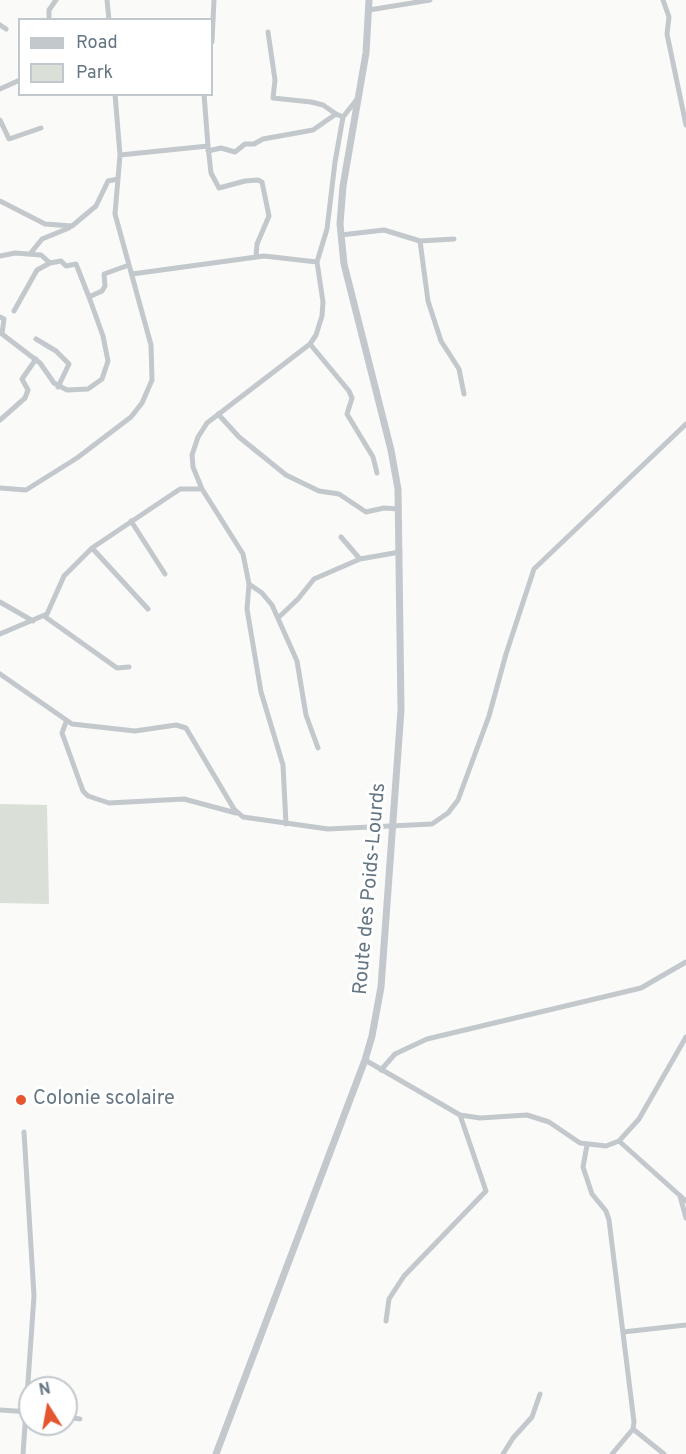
<!DOCTYPE html>
<html>
<head>
<meta charset="utf-8">
<style>
	body { margin:0 }
	#map { position:relative; width:686px; height:1454px; overflow:hidden; background:#fafaf8; font-family:Overpass,sans-serif }
	canvas { display:block }
	.legend { position:absolute; left:18px; top:18px; width:195px; height:78px; box-sizing:border-box; background:#fff; border:2px solid #c1c8cd; margin:0; padding:8px 10px; list-style:none; font-size:18px; color:#657683 }
	.legend li { display:flex; align-items:center; gap:12px; height:30px }
	.legend b { width:30px; border:2px solid #c1c8cd }
	.north { position:absolute; left:18px; top:1376px; width:60px; height:60px; box-sizing:border-box; background:#fff; border:2px solid #c1c8cd; border-radius:50%; rotate:349deg; font-size:16px; font-weight:700; line-height:24px; text-align:center; color:#657683 }
	.north::after { content:''; display:block; margin:auto; width:21px; height:27px; background:#e4572e; clip-path:polygon(50% 0,100% 100%,50% 72%,0 100%) }
</style>
</head>
<body>
<div id="map">
<canvas width="686" height="1454"></canvas>
<ul class="legend">
<li><b style="height:8px;background:#c3c8cc"></b>Road</li>
<li><b style="height:16px;background:#dadfd7"></b>Park</li>
</ul>
<div class="north">N</div>
</div>
<script>
const g = document.querySelector('canvas').getContext('2d');
g.lineJoin = 'round';
function fillPath(path, color) { g.fillStyle = color; g.fill(path, 'evenodd'); }
const shape = rows => new Path2D(rows.map(r => 'M' + r).join(''));
function stroke(path, color, width, dash) { g.strokeStyle = color; g.lineWidth = width; g.lineCap = dash ? 'butt' : 'round'; g.setLineDash(dash || []); g.stroke(path); }
function write(font, color, halo, rows, align = 'center') {
  g.font = font + ' Overpass,sans-serif'; g.lineWidth = 6; g.setLineDash([]); g.textBaseline = 'middle'; g.strokeStyle = halo; g.fillStyle = color; for (const [text, x, y, turn = 0] of rows) {
    g.save(); g.translate(x, y); g.rotate((+turn || 0) * Math.PI / 180); g.textAlign = isNaN(turn) ? turn : align; if (halo) g.strokeText(text, 0, 0); g.fillText(text, 0, 0); g.restore();
  }
}
const green = shape([
	[0,804,47,805,49,904,0,903]
]);
const minor = shape([
	[107,0,109,20],
	[663,0,669,17,667,34,686,125],
	[369,10,430,0],
	[49,20,49,10,56,0],
	[0,25,6,29],
	[268,32,275,80,273,98,311,102,323,105,336,114],
	[212,42,214,0],
	[0,89,20,80],
	[0,120,9,139,41,128],
	[208,146,211,173,219,188,245,181,258,180,262,182,269,216,257,244,256,256],
	[208,151,221,148,235,152,245,144,254,144,263,139,313,130,336,114,343,117],
	[120,155,208,146,204,94],
	[0,201,45,224,72,226,96,206,108,181,118,179],
	[341,235,384,230,420,241,454,239],
	[420,241,428,301,441,341,459,369,464,394],
	[30,254,42,239,69,228],
	[0,256,15,253,41,255,50,263,61,261,66,266,76,264,89,297],
	[132,274,264,256,317,262],
	[14,311,37,270,50,263],
	[0,317,4,319,2,334,40,363,54,383,67,390,88,389,102,379,108,361,103,336,89,297,102,291,105,286,104,274,129,265],
	[36,339,56,351,69,364,58,387],
	[310,344,349,391,352,398,347,414,373,457,377,473],
	[218,414,239,437,286,475,319,491,339,494,366,512,384,508,399,509],
	[0,420,25,398,28,390,22,379,36,359],
	[0,488,26,490,77,458,131,417,142,403,152,380,151,345,115,214,120,155,115,94],
	[131,521,165,574],
	[341,537,360,559,400,552],
	[92,548,148,609],
	[249,584,262,593,272,605,297,661,306,715,318,748],
	[0,602,33,621],
	[44,616,117,668,129,667],
	[278,618,298,599,314,579,360,559],
	[0,634,47,614,64,576,92,548,180,489,202,489],
	[0,674,72,724,135,731,176,725,186,728,234,809,243,817,328,829,432,824,448,813,458,800,489,716,506,654,534,569,686,424],
	[66,722,62,733,83,791,88,796,109,803,184,799,236,813],
	[286,824,283,765,261,692,247,609,249,584,243,554,202,489,193,467,192,455,198,437,207,423,310,344,316,335,322,316,323,302,317,262,327,229,335,162,343,117,358,98],
	[365,1060,460,1115,480,1118,527,1115,549,1122,580,1143,606,1146,619,1141,639,1119,686,1037],
	[381,1070,395,1054,427,1039,641,988,686,962],
	[619,1141,686,1201],
	[587,1145,583,1167,592,1194,606,1211,609,1220,634,1422,633,1429,612,1454],
	[680,1196,686,1218],
	[386,1321,389,1299,404,1276,486,1191,460,1115],
	[623,1332,686,1325],
	[0,1410,30,1412],
	[66,1417,80,1419],
	[633,1429,664,1454],
	[23,1454,34,1296,24,1132],
	[503,1454,513,1438,532,1417,540,1394]
]);
const tertiary = shape([
	[216,1454,365,1060,372,1036,381,987,401,710,398,489,391,450,344,264,340,224,343,186,366,53,369,0]
]);
const markers = [
	[21,1100,6,"#e4572e"]
];
const streetNames = [
	["Route des Poids-Lourds",371,889,-85]
];
const poiNames = [
	["Colonie scolaire",33,1100]
];
fillPath(green, '#dadfd7');
stroke(minor, '#c3c8cc', 5);
stroke(tertiary, '#c3c8cc', 7);
for (const [x, y, r, color] of markers) { const dot = new Path2D(); dot.arc(x, y, r, 0, 2 * Math.PI); g.fillStyle = color; g.fill(dot); stroke(dot, '#fff', 2); }
write('20px', '#657683', '#fff', streetNames);
write('20px', '#657683', '#fff', poiNames, 'left');
</script>
</body>
</html>
